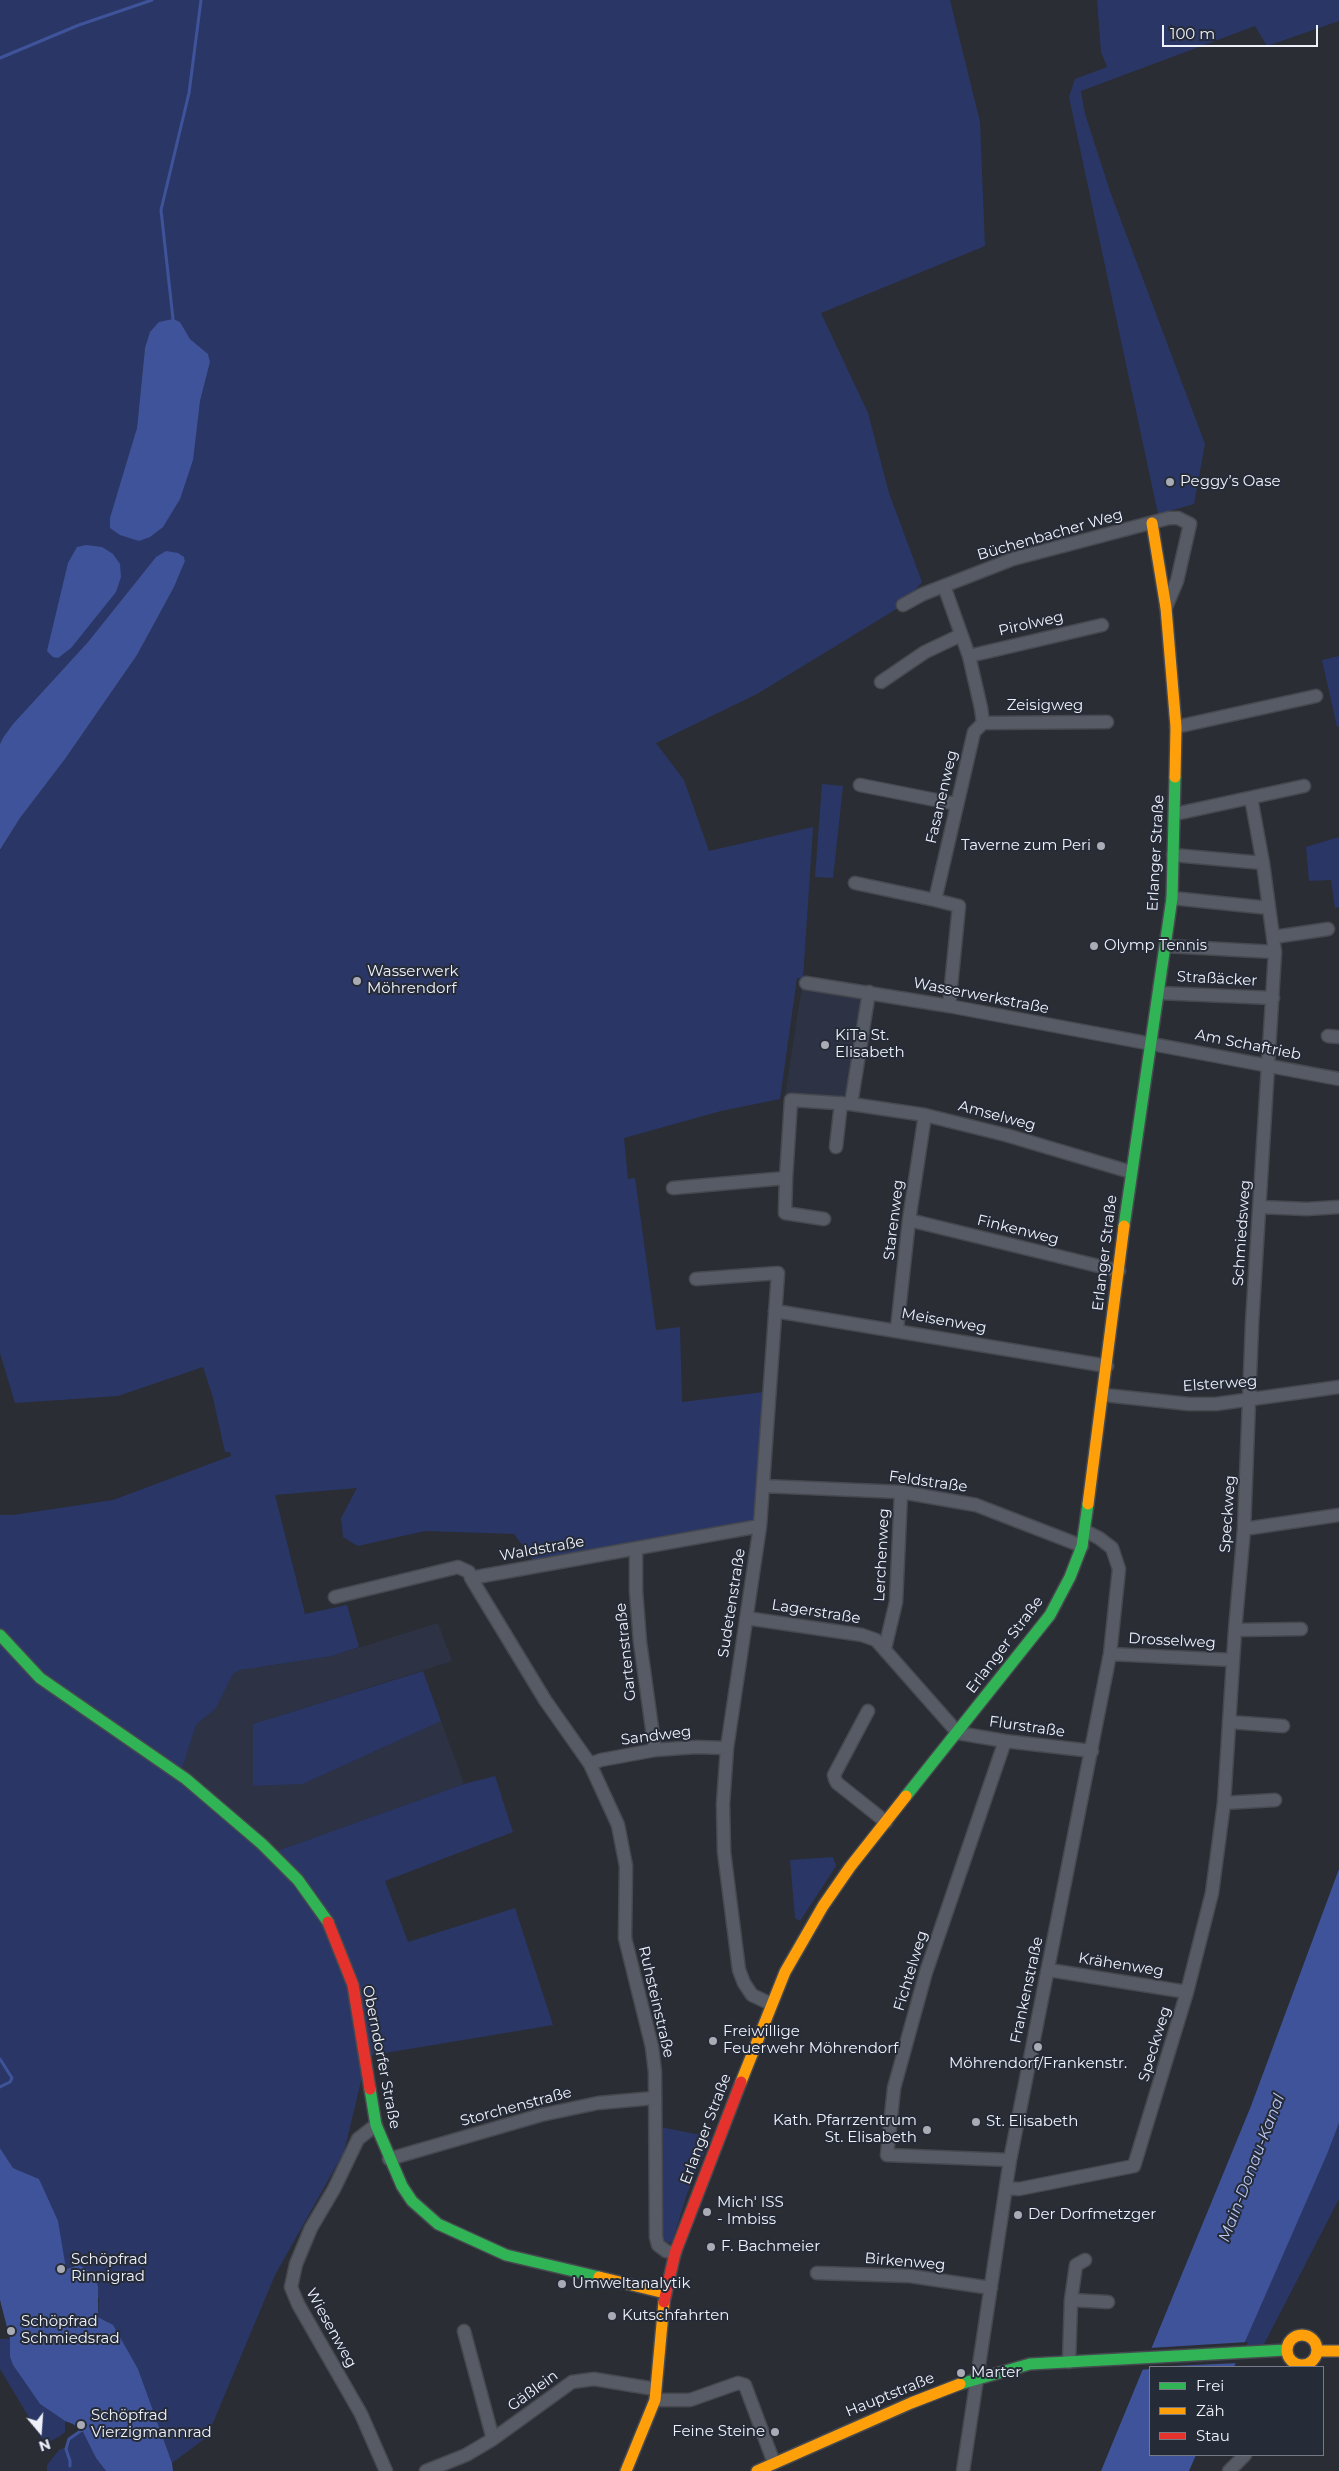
<!DOCTYPE html>
<html>
<head>
<meta charset="utf-8">
<style>
	body { margin:0 }
	#map { position:relative; width:1339px; height:2471px; overflow:hidden; background:#2a2d34; font-family:Montserrat,sans-serif }
	canvas { display:block }
	.legend { position:absolute; left:1149px; top:2366px; width:175px; height:90px; box-sizing:border-box; background:#262b38; border:1px solid #767a86; margin:0; padding:6px 9px; list-style:none; font-size:15px; color:#eef1fa }
	.legend li { display:flex; align-items:center; gap:10px; height:25px }
	.legend b { width:25px; border:1px solid #767a86 }
	.north { position:absolute; left:15px; top:2406px; width:50px; height:50px; -webkit-text-stroke:4px #262b38; paint-order:stroke; rotate:162deg; font-size:14px; font-weight:700; line-height:20px; text-align:center; color:#eef1fa }
	.north::after { content:''; display:block; margin:auto; width:18px; height:22px; background:#eef1fa; clip-path:polygon(50% 0,100% 100%,50% 72%,0 100%) }
	.scale { position:absolute; left:1162px; top:25px; width:156px; height:22px; box-sizing:border-box; border:2px solid #eef1fa; border-top:0; padding-left:6px; font-size:15px; line-height:18px; white-space:nowrap; color:#eef1fa; -webkit-text-stroke:4px #262b38; paint-order:stroke }
</style>
</head>
<body>
<div id="map">
<canvas width="1339" height="2471"></canvas>
<ul class="legend">
<li><b style="height:6px;background:#30b455"></b>Frei</li>
<li><b style="height:6px;background:#ff9f0a"></b>Zäh</li>
<li><b style="height:6px;background:#e5322d"></b>Stau</li>
</ul>
<div class="north">N</div>
<div class="scale">100 m</div>
</div>
<script>
const g = document.querySelector('canvas').getContext('2d');
g.lineJoin = 'round';
function fillPath(path, color) { g.fillStyle = color; g.fill(path, 'evenodd'); }
const shape = rows => new Path2D(rows.map(r => 'M' + r).join(''));
function stroke(path, color, width, dash) { g.strokeStyle = color; g.lineWidth = width; g.lineCap = dash ? 'butt' : 'round'; g.setLineDash(dash || []); g.stroke(path); }
function write(font, color, halo, rows, align = 'center') {
  g.font = font + ' Montserrat,sans-serif'; g.lineWidth = 4; g.setLineDash([]); g.textBaseline = 'middle'; g.strokeStyle = halo; g.fillStyle = color; for (const [text, x, y, turn = 0] of rows) {
    g.save(); g.translate(x, y); g.rotate((+turn || 0) * Math.PI / 180); g.textAlign = isNaN(turn) ? turn : align; if (halo) g.strokeText(text, 0, 0); g.fillText(text, 0, 0); g.restore();
  }
}
const built = shape([
	[802,986,864,995,848,1099,785,1096],
	[438,1623,452,1661,253,1724,253,1786,303,1784,441,1721,464,1784,277,1851,179,1778,196,1725,216,1708,233,1674,240,1670,332,1656]
]);
const green = shape([
	[0,0,950,0,980,122,985,246,821,313,868,413,889,493,922,582,903,605,757,694,656,743,684,780,709,851,813,827,803,978,797,978,780,1099,721,1111,624,1138,628,1179,635,1178,656,1330,680,1327,682,1402,764,1392,754,1520,534,1561,514,1534,425,1531,358,1546,343,1537,341,1518,357,1488,275,1495,305,1614,347,1605,359,1647,332,1656,240,1670,233,1674,216,1708,196,1725,179,1778,277,1851,464,1784,495,1776,513,1832,385,1881,408,1942,515,1908,553,2025,367,2056,344,2152,275,2275,207,2437,172,2463,138,2369,108,2322,98,2317,99,2299,74,2265,66,2269,39,2179,13,2168,0,2148,0,1515,13,1515,113,1500,231,1456,230,1452,225,1452,213,1398,203,1367,118,1396,15,1403,0,1353,0,851,20,818,65,759,137,655,174,587,185,561,184,557,156,557,88,642,13,724,0,744],
	[180,322,190,339,208,354,210,362,200,401,125,472,137,428,145,348],
	[1097,0,1339,0,1339,21,1267,46,1255,26,1081,91,1085,114,1111,194,1205,444,1194,504,1158,514,1069,97,1075,79,1107,67,1101,52],
	[1339,656,1339,726,1337,727,1322,660],
	[822,784,843,786,833,878,815,877],
	[1339,837,1339,907,1335,908,1331,880,1309,881,1306,847],
	[423,1671,441,1721,303,1784,253,1786,253,1724],
	[833,1857,836,1866,800,1921,795,1918,790,1860],
	[1339,2123,1339,2199,1261,2350,1242,2349],
	[660,2127,711,2137,687,2194,672,2242,668,2243,662,2237],
	[0,2339,11,2339,10,2357,13,2365,40,2404,65,2421,65,2432,60,2436,51,2441,42,2439,0,2369],
	[83,2432,96,2458,106,2471,47,2471,47,2465,59,2450,69,2446,71,2437]
]);
const water = shape([
	[173,319,180,322,190,339,208,354,210,362,200,401,193,460,180,499,163,527,150,537,139,541,120,535,110,528,110,518,137,428,145,348,150,332,159,322],
	[86,545,102,547,113,554,120,564,121,577,116,592,71,648,58,658,53,657,47,651,68,563,77,547],
	[166,551,178,553,184,557,185,561,174,587,137,655,65,759,20,818,0,850,0,744,3,738,13,724,88,642,156,557],
	[1339,1869,1339,2123,1327,2154,1234,2367,1150,2367,1150,2455,1196,2455,1189,2471,1101,2471,1251,2106],
	[0,2148,13,2168,39,2179,58,2221,66,2269,79,2265,94,2274,98,2287,98,2317,113,2325,138,2369,172,2463,173,2471,106,2471,96,2458,83,2432,73,2424,65,2421,40,2404,13,2365,10,2357,10,2339,0,2300]
]);
const pier = shape([
	[1248,2342,1239,2363,1150,2367,1150,2369,1140,2370,1149,2348]
]);
const stream = shape([
	[0,58,79,25,152,0],
	[173,319,161,210,189,93,201,0],
	[0,2059,12,2078,10,2082,0,2087],
	[70,2466,70,2461,66,2449,69,2439,82,2430]
]);
const street = shape([
	[944,586,969,656,981,708,983,723,974,732,935,900,959,906,949,1006],
	[903,605,923,594,1013,559,1169,518,1178,518,1190,524,1177,581,1166,607],
	[969,656,1102,625],
	[881,682,925,652,961,635],
	[983,723,1107,722],
	[1176,727,1316,696],
	[860,785,956,804],
	[1175,814,1304,786],
	[1173,855,1263,863],
	[855,883,935,900],
	[1172,898,1269,908],
	[1274,937,1328,929],
	[1166,946,1275,952],
	[806,983,949,1006,1339,1079],
	[869,992,851,1104,925,1115,1006,1135,1131,1172],
	[1159,993,1273,998],
	[1328,1036,1339,1037],
	[836,1147,841,1103],
	[786,1178,785,1213,824,1219],
	[673,1188,786,1178,791,1100,851,1104],
	[1260,1207,1307,1209,1339,1207],
	[909,1220,1119,1271],
	[696,1279,778,1273,760,1526,727,1748,723,1804,724,1852,739,1970,744,1983,752,1995,771,2004],
	[775,1311,1107,1366],
	[897,1329,909,1220,925,1115],
	[1104,1395,1189,1404,1216,1404,1339,1387],
	[763,1486,901,1492,976,1505,1082,1546],
	[1244,1529,1339,1515],
	[636,1550,636,1591,640,1642,655,1750],
	[471,1578,545,1700,590,1764,618,1825,626,1866,625,1938,652,2047,655,2072,656,2237,658,2245,666,2251,675,2253],
	[335,1597,458,1567,469,1572,471,1578,760,1526],
	[746,1618,862,1635,876,1640,958,1733,1005,1741,1092,1751],
	[1235,1630,1301,1629],
	[885,1648,896,1602,901,1492],
	[1110,1654,1233,1660],
	[868,1711,834,1775,835,1779,837,1783,886,1822],
	[1229,1722,1283,1726],
	[1005,1741,926,1972,894,2088,887,2155,1010,2160],
	[590,1764,601,1760,655,1750,696,1747,727,1748],
	[1224,1803,1275,1800],
	[1049,1970,1187,1992],
	[376,2125,358,2139,334,2189,311,2228,296,2264,291,2287,298,2304,361,2414,386,2471],
	[389,2159,541,2115,598,2103,654,2098],
	[1006,2188,1019,2189,1134,2166,1187,1992,1212,1893,1224,1803,1235,1630,1244,1529,1252,1324,1275,952,1263,863,1251,798],
	[817,2273,910,2276,991,2288],
	[1071,2300,1108,2302],
	[464,2331,493,2439],
	[1069,2362,1071,2300,1076,2265,1085,2260],
	[1298,2367,1298,2365],
	[655,2400,690,2400,738,2383,745,2385,774,2463],
	[426,2471,466,2455,493,2439,572,2382,594,2379,655,2389],
	[963,2471,1010,2160,1110,1654,1119,1569,1112,1548,1099,1538,1085,1531],
	[1229,2471,1245,2455]
]);
const fast = shape([
	[1124,1226,1172,898,1175,777],
	[0,1635,40,1678,186,1779,262,1844,298,1880,328,1922],
	[906,1796,1050,1615,1070,1577,1082,1546,1088,1504],
	[370,2089,376,2125,402,2186,412,2201,438,2224,506,2255,599,2277],
	[960,2384,1030,2364,1286,2350]
]);
const slow = shape([
	[1152,523,1166,608,1176,727,1175,777],
	[1088,1504,1124,1226],
	[741,2082,785,1972,823,1906,850,1867,906,1796],
	[599,2277,665,2293],
	'1287 2350a15 15 0 1 1 30 0a15 15 0 1 1-30 0Z',
	[1317,2351,1339,2351],
	[626,2471,655,2400,664,2302],
	[757,2471,911,2403,960,2384]
]);
const jam = shape([
	[328,1922,353,1985,370,2089],
	[664,2302,675,2253,741,2082]
]);
const markers = [
	[1170,482,5,"#a9acb5"],
	[1101,846,5,"#a9acb5"],
	[1094,946,5,"#a9acb5"],
	[357,981,5,"#a9acb5"],
	[825,1045,5,"#a9acb5"],
	[713,2041,5,"#a9acb5"],
	[1038,2047,5,"#a9acb5"],
	[976,2122,5,"#a9acb5"],
	[927,2130,5,"#a9acb5"],
	[707,2212,5,"#a9acb5"],
	[1018,2215,5,"#a9acb5"],
	[711,2247,5,"#a9acb5"],
	[61,2269,5,"#a9acb5"],
	[562,2284,5,"#a9acb5"],
	[612,2316,5,"#a9acb5"],
	[11,2331,5,"#a9acb5"],
	[961,2373,5,"#a9acb5"],
	[81,2425,5,"#a9acb5"],
	[775,2432,5,"#a9acb5"]
];
const poiNames = [
	["Peggy’s Oase",1180,482],
	["Taverne zum Peri",1091,846,"right"],
	["Olymp Tennis",1104,946],
	["Wasserwerk",367,972],
	["Möhrendorf",367,989],
	["KiTa St.",835,1036],
	["Elisabeth",835,1053],
	["Freiwillige",723,2032],
	["Feuerwehr Möhrendorf",723,2049],
	["Möhrendorf/Frankenstr.",1038,2064,"center"],
	["Kath. Pfarrzentrum",917,2121,"right"],
	["St. Elisabeth",917,2138,"right"],
	["St. Elisabeth",986,2122],
	["Mich' ISS",717,2203],
	["- Imbiss",717,2220],
	["Der Dorfmetzger",1028,2215],
	["F. Bachmeier",721,2247],
	["Schöpfrad",71,2260],
	["Rinnigrad",71,2277],
	["Umweltanalytik",572,2284],
	["Kutschfahrten",622,2316],
	["Schöpfrad",21,2322],
	["Schmiedsrad",21,2339],
	["Marter",971,2373],
	["Schöpfrad",91,2416],
	["Vierzigmannrad",91,2433],
	["Feine Steine",765,2432,"right"]
];
const streetNames = [
	["Büchenbacher Weg",1050,535,-16],
	["Pirolweg",1031,624,-13],
	["Zeisigweg",1045,706],
	["Fasanenweg",942,797,-77],
	["Erlanger Straße",1156,853,-87],
	["Straßäcker",1217,979,3],
	["Wasserwerkstraße",981,996,11],
	["Am Schaftrieb",1248,1045,11],
	["Amselweg",997,1116,15],
	["Starenweg",894,1220,-83],
	["Finkenweg",1018,1230,14],
	["Schmiedsweg",1242,1233,-86],
	["Erlanger Straße",1105,1253,-83],
	["Meisenweg",944,1321,10],
	["Elsterweg",1220,1384,-4],
	["Feldstraße",928,1482,8],
	["Speckweg",1228,1514,-86],
	["Waldstraße",542,1549,-10],
	["Lerchenweg",882,1555,-87],
	["Sudetenstraße",732,1603,-81],
	["Lagerstraße",816,1612,9],
	["Drosselweg",1172,1641,3],
	["Erlanger Straße",1005,1645,-53],
	["Gartenstraße",626,1652,-96],
	["Flurstraße",1027,1727,8],
	["Sandweg",656,1736,-7],
	["Krähenweg",1121,1965,9],
	["Fichtelweg",911,1971,-73],
	["Frankenstraße",1027,1990,-78],
	["Ruhsteinstraße",656,2002,77],
	["Speckweg",1155,2044,-73],
	["Oberndorfer Straße",381,2057,79],
	["Storchenstraße",516,2107,-15],
	["Erlanger Straße",706,2129,-69],
	["Birkenweg",905,2262,5],
	["Wiesenweg",331,2328,61],
	["Gäßlein",533,2391,-36],
	["Hauptstraße",890,2395,-22]
];
const waterNames = [
	["Main-Donau-Kanal",1252,2168,-69]
];
fillPath(built, '#2d3344');
fillPath(green, '#2a3766');
fillPath(water, '#3f539a');
fillPath(pier, '#2a2d34');
stroke(stream, '#3f539a', 3);
stroke(street, '#46494f', 15);
stroke(fast, '#46494f', 14);
stroke(slow, '#46494f', 14);
stroke(jam, '#46494f', 14);
stroke(street, '#575b66', 12);
stroke(fast, '#30b455', 11);
stroke(slow, '#ff9f0a', 11);
stroke(jam, '#e5322d', 11);
for (const [x, y, r, color] of markers) { const dot = new Path2D(); dot.arc(x, y, r, 0, 2 * Math.PI); g.fillStyle = color; g.fill(dot); stroke(dot, '#262b38', 2); }
write('15px', '#eef1fa', '#262b38', poiNames, 'left');
write('15px', '#eef1fa', '#262b38', streetNames);
write('italic 16px', '#b9c8f3', '#262b38', waterNames);
</script>
</body>
</html>
